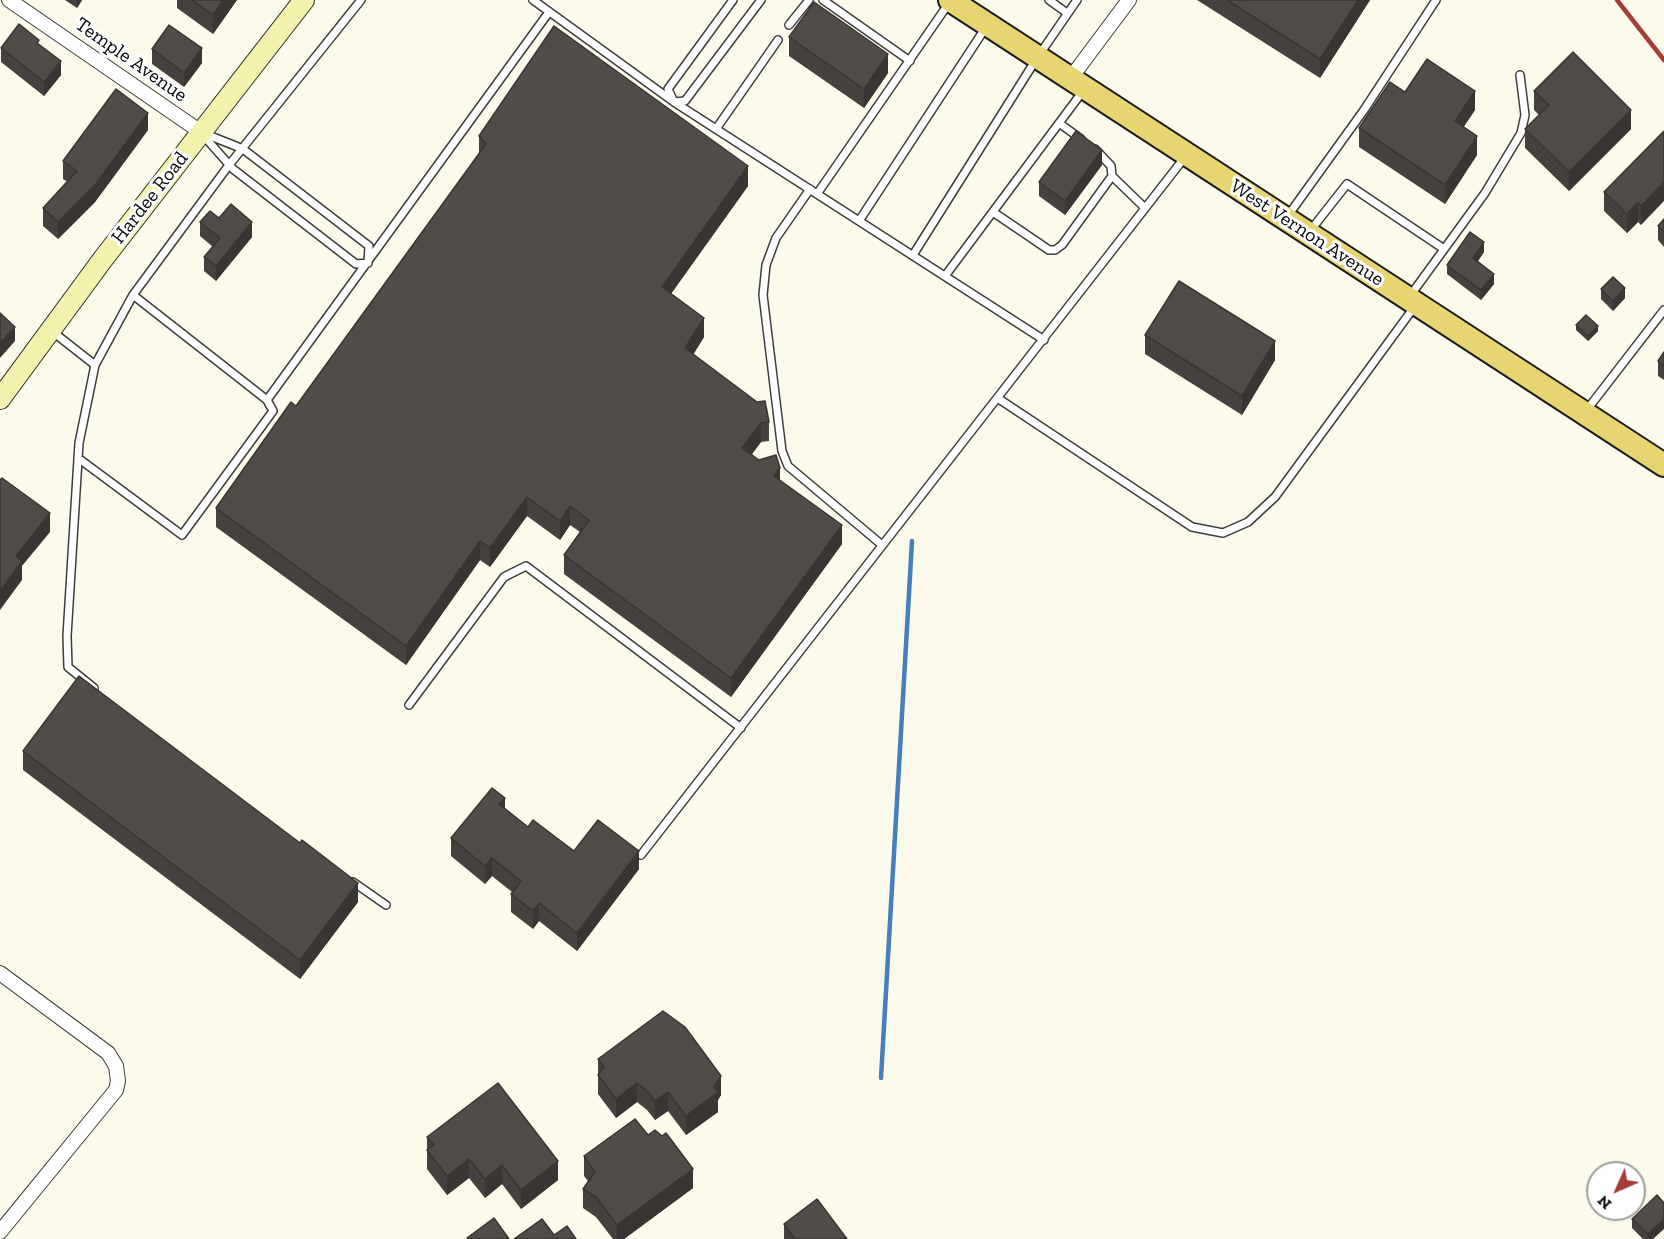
<!DOCTYPE html>
<html>
<head>
<meta charset="utf-8">
<style>
	body { margin:0 }
	#map { position:relative; width:1664px; height:1239px; overflow:hidden; background:#fcfaea; font-family:"Zilla Slab",serif }
	canvas { display:block }
	.north { position:absolute; left:1586px; top:1161px; width:60px; height:60px; box-sizing:border-box; background:#fff; border:2px solid #9d9d9d; border-radius:50%; rotate:225deg; font-size:16px; font-weight:700; line-height:24px; text-align:center; color:#0a0a0a }
	.north::after { content:''; display:block; margin:auto; width:21px; height:27px; background:#a63c36; clip-path:polygon(50% 0,100% 100%,50% 72%,0 100%) }
</style>
</head>
<body>
<div id="map">
<canvas width="1664" height="1239"></canvas>
<div class="north">N</div>
</div>
<script>
const g = document.querySelector('canvas').getContext('2d');
g.lineJoin = 'round';
const shape = rows => new Path2D(rows.map(r => 'M' + r).join(''));
function stroke(path, color, width, dash) { g.strokeStyle = color; g.lineWidth = width; g.lineCap = dash ? 'butt' : 'round'; g.setLineDash(dash || []); g.stroke(path); }
function fillPath(path, color) { g.fillStyle = color; g.fill(path, 'evenodd'); }
function write(font, color, halo, rows, align = 'center') {
  g.font = font + ' "Zilla Slab",serif'; g.lineWidth = 6; g.setLineDash([]); g.textBaseline = 'middle'; g.strokeStyle = halo; g.fillStyle = color; for (const [text, x, y, turn = 0] of rows) {
    g.save(); g.translate(x, y); g.rotate((+turn || 0) * Math.PI / 180); g.textAlign = isNaN(turn) ? turn : align; if (halo) g.strokeText(text, 0, 0); g.fillText(text, 0, 0); g.restore();
  }
}
const stream = shape([
	[881,1078,912,541]
]);
const lane = shape([
	[533,0,674,102,1044,340],
	[733,0,668,89,674,102,685,101,761,0],
	[823,0,910,61],
	[1049,0,1067,13],
	[789,25,809,0],
	[1059,123,1081,139],
	[716,129,778,40],
	[203,133,243,149,369,246,368,263],
	[202,134,233,169,356,264,368,263],
	[1095,149,1111,166,1112,176],
	[810,189,776,238,766,265,763,295,782,451,788,466,882,545],
	[817,194,949,3],
	[993,212,1049,250,1055,250,1062,245,1112,176,1145,208],
	[1287,217,1364,110,1436,0],
	[859,221,986,27],
	[1310,231,1347,184,1444,249],
	[913,255,1037,58,1077,0],
	[945,276,1083,91],
	[133,295,267,400],
	[1410,296,1485,193,1521,133,1525,115,1520,75],
	[53,332,95,365,79,443,67,636,68,667,94,688],
	[95,365,133,295,229,165,361,0],
	[999,399,1192,527,1223,533,1248,522,1275,497,1415,306],
	[1586,411,1664,310],
	[78,458,182,535,273,411,267,400,549,12],
	[409,705,504,577,526,566,741,728],
	[641,855,1185,157],
	[353,882,386,905]
]);
const street = shape([
	[9,0,201,132],
	[1070,79,1129,0],
	[0,973,108,1053,116,1066,118,1081,116,1090,0,1232]
]);
const secondary = shape([
	[0,399,103,259,304,0]
]);
const primary = shape([
	[950,0,1664,465]
]);
const rail = shape([
	[1617,0,1664,60]
]);
const wall = shape([
	[65,0,82,0,77,8],
	[177,0,237,0,213,34,177,8],
	[1197,0,1370,0,1320,78],
	[789,37,888,73,864,108,789,56],
	[1,48,61,75,44,96,1,62],
	[152,49,202,63,184,87,152,64],
	[1534,91,1631,129,1569,191,1525,148,1525,129,1539,115,1534,110],
	[1405,92,1475,110,1463,127,1477,155,1445,204,1359,147,1359,128],
	[148,130,95,202,58,239,43,226,43,208,68,182,63,179,63,161],
	[1664,131,1641,225,1638,222,1627,233,1604,211,1604,192],
	[479,136,748,186,671,294,704,337,693,355,769,422,769,441,761,442,752,454,780,481,842,544,731,697,564,574,564,555,580,532,570,525,560,540,527,516,490,567,480,560,406,665,216,527,216,508,296,406,479,154],
	[1102,165,1065,215,1039,196,1039,182],
	[219,218,252,237,216,281,204,271,204,257,213,247,200,236,200,222],
	[1664,219,1664,247,1658,240,1658,226],
	[1484,252,1478,261,1494,284,1481,300,1447,274,1447,265],
	[1601,289,1625,298,1613,311,1601,299],
	[1576,325,1598,331,1588,341,1576,330],
	[1145,335,1275,360,1242,415,1145,354],
	[1664,352,1664,380,1658,376,1658,361],
	[23,751,358,902,300,979,23,770],
	[505,808,528,827,574,851,639,869,577,951,539,921,533,929,511,912,511,894,512,892,492,876,485,884,451,856,451,838],
	[598,1059,721,1095,718,1100,718,1112,686,1135,668,1111,655,1120,647,1110,637,1102,616,1118,598,1094],
	[648,1135,693,1188,624,1239,613,1239,596,1217,583,1208,583,1189,588,1181,584,1176,584,1156],
	[427,1137,558,1180,521,1209,502,1184,485,1198,469,1178,447,1195,427,1169],
	[1632,1219,1653,1239,1643,1239,1632,1228],
	[784,1224,847,1239,784,1239]
]);
const shadedWall = shape([
	[77,0,82,0,77,8],
	[223,0,237,0,213,34,213,15],
	[1358,0,1370,0,1320,78,1320,59],
	[202,48,202,63,184,87,184,73],
	[888,54,888,73,864,108,864,89],
	[61,61,61,75,44,96,44,82],
	[1475,91,1475,110,1455,140,1455,121],
	[1631,110,1631,129,1569,191,1569,172],
	[148,113,148,130,95,202,58,239,58,222],
	[1477,136,1477,155,1445,204,1445,185],
	[1102,150,1102,165,1065,215,1065,201],
	[748,166,748,186,662,306,662,287],
	[1664,182,1664,201,1641,225,1641,206],
	[1638,202,1638,222,1627,233,1627,214],
	[252,222,252,237,216,281,216,266],
	[1484,242,1484,252,1473,268,1473,258],
	[1494,274,1494,284,1481,300,1481,290],
	[1625,288,1625,298,1613,311,1613,301],
	[704,318,704,337,685,367,685,348],
	[1598,326,1598,331,1588,341,1588,336],
	[15,327,15,341,0,358,0,343],
	[1275,341,1275,360,1242,415,1242,396],
	[761,423,761,442,742,467,742,448],
	[780,468,780,487,774,476],
	[527,497,527,516,490,567,490,548],
	[570,506,570,525,560,540,560,521],
	[50,513,50,532,22,566,22,580,0,610,0,591,16,556],
	[842,525,842,544,731,697,731,678],
	[480,541,480,560,406,665,406,646],
	[505,798,505,816,499,804],
	[639,851,639,869,577,951,577,933],
	[492,858,492,876,485,884,485,866],
	[358,883,358,902,300,979,300,960],
	[539,903,539,921,533,929,533,911],
	[721,1076,721,1095,718,1100,718,1112,686,1135,686,1116,714,1087],
	[637,1083,637,1102,616,1118,616,1099],
	[668,1092,668,1111,655,1120,655,1101],
	[469,1159,469,1178,447,1195,447,1176],
	[558,1161,558,1180,521,1209,521,1190],
	[502,1165,502,1184,485,1198,485,1179],
	[693,1169,693,1188,624,1239,617,1239,617,1225],
	[1664,1219,1664,1229,1653,1239,1648,1239,1648,1234]
]);
const building = shape([
	[192,0,223,0,213,15,192,0],
	[1227,0,1358,0,1320,59,1227,0],
	[814,2,888,54,864,89,789,37,814,2],
	[19,24,39,40,37,43,61,61,44,82,1,48,19,24],
	[169,25,202,48,184,73,152,49,169,25],
	[554,26,748,166,662,287,704,318,685,348,757,402,765,401,769,422,761,423,742,448,759,460,776,455,780,468,774,476,842,525,731,678,564,555,589,520,570,506,560,521,527,497,490,548,480,541,406,646,216,508,291,402,296,406,486,144,479,136,554,26],
	[1573,52,1631,110,1569,172,1525,129,1549,105,1534,91,1573,52],
	[1427,59,1475,91,1455,121,1477,136,1445,185,1359,128,1390,82,1405,92,1427,59],
	[116,89,148,113,95,185,58,222,43,208,77,171,63,161,116,89],
	[1076,131,1102,150,1065,201,1039,182,1076,131],
	[1664,131,1664,182,1641,206,1638,202,1627,214,1604,192,1664,131],
	[231,204,252,222,216,266,204,257,220,238,200,222,210,211,219,218,231,204],
	[1664,219,1664,232,1658,226,1664,219],
	[1470,232,1484,242,1473,258,1494,274,1481,290,1447,265,1470,232],
	[1613,277,1625,288,1613,301,1601,289,1613,277],
	[1179,281,1275,341,1242,396,1145,335,1179,281],
	[0,313,15,327,0,343,0,313],
	[1586,315,1598,326,1588,336,1576,325,1586,315],
	[1664,352,1664,366,1658,361,1664,352],
	[2,478,50,513,16,556,22,561,0,591,0,480,2,478],
	[79,676,300,843,302,840,358,883,300,960,23,751,79,676],
	[492,788,505,798,499,804,528,827,533,820,574,851,598,820,639,851,577,933,539,903,533,911,511,894,521,881,492,858,485,866,451,838,492,788],
	[663,1011,685,1027,721,1076,714,1087,718,1092,686,1116,668,1092,655,1101,647,1091,637,1083,616,1099,598,1075,604,1067,598,1059,663,1011],
	[498,1083,558,1161,521,1190,502,1165,485,1179,469,1159,447,1176,427,1150,434,1145,427,1137,498,1083],
	[635,1119,648,1135,655,1130,662,1136,666,1133,693,1169,617,1225,596,1197,583,1189,595,1172,584,1156,635,1119],
	[1657,1195,1664,1203,1664,1219,1648,1234,1632,1219,1657,1195],
	[817,1199,847,1239,795,1239,784,1224,817,1199],
	[494,1218,509,1239,468,1239,467,1238,494,1218],
	[542,1219,554,1235,567,1226,576,1239,514,1239,542,1219]
]);
const streetNames = [
	["Temple Avenue",131,60,35],
	["Hardee Road",150,198,-52],
	["West Vernon Avenue",1307,233,33]
];
stroke(stream, '#467fba', 4.5);
stroke(lane, '#3d3d3d', 10);
stroke(street, '#3d3d3d', 16);
stroke(secondary, '#2c2c2c', 22);
stroke(primary, '#1b1b1b', 26);
stroke(lane, '#fff', 7);
stroke(street, '#fff', 14);
stroke(secondary, '#f4f3ad', 20);
stroke(primary, '#e6d570', 22);
stroke(rail, '#a63c36', 4.5);
fillPath(wall, '#46413e');
fillPath(shadedWall, '#393532');
fillPath(building, '#514c48');
stroke(building, '#393532', 1.5);
write('20px', '#0a0a0a', '#fff', streetNames);
</script>
</body>
</html>
